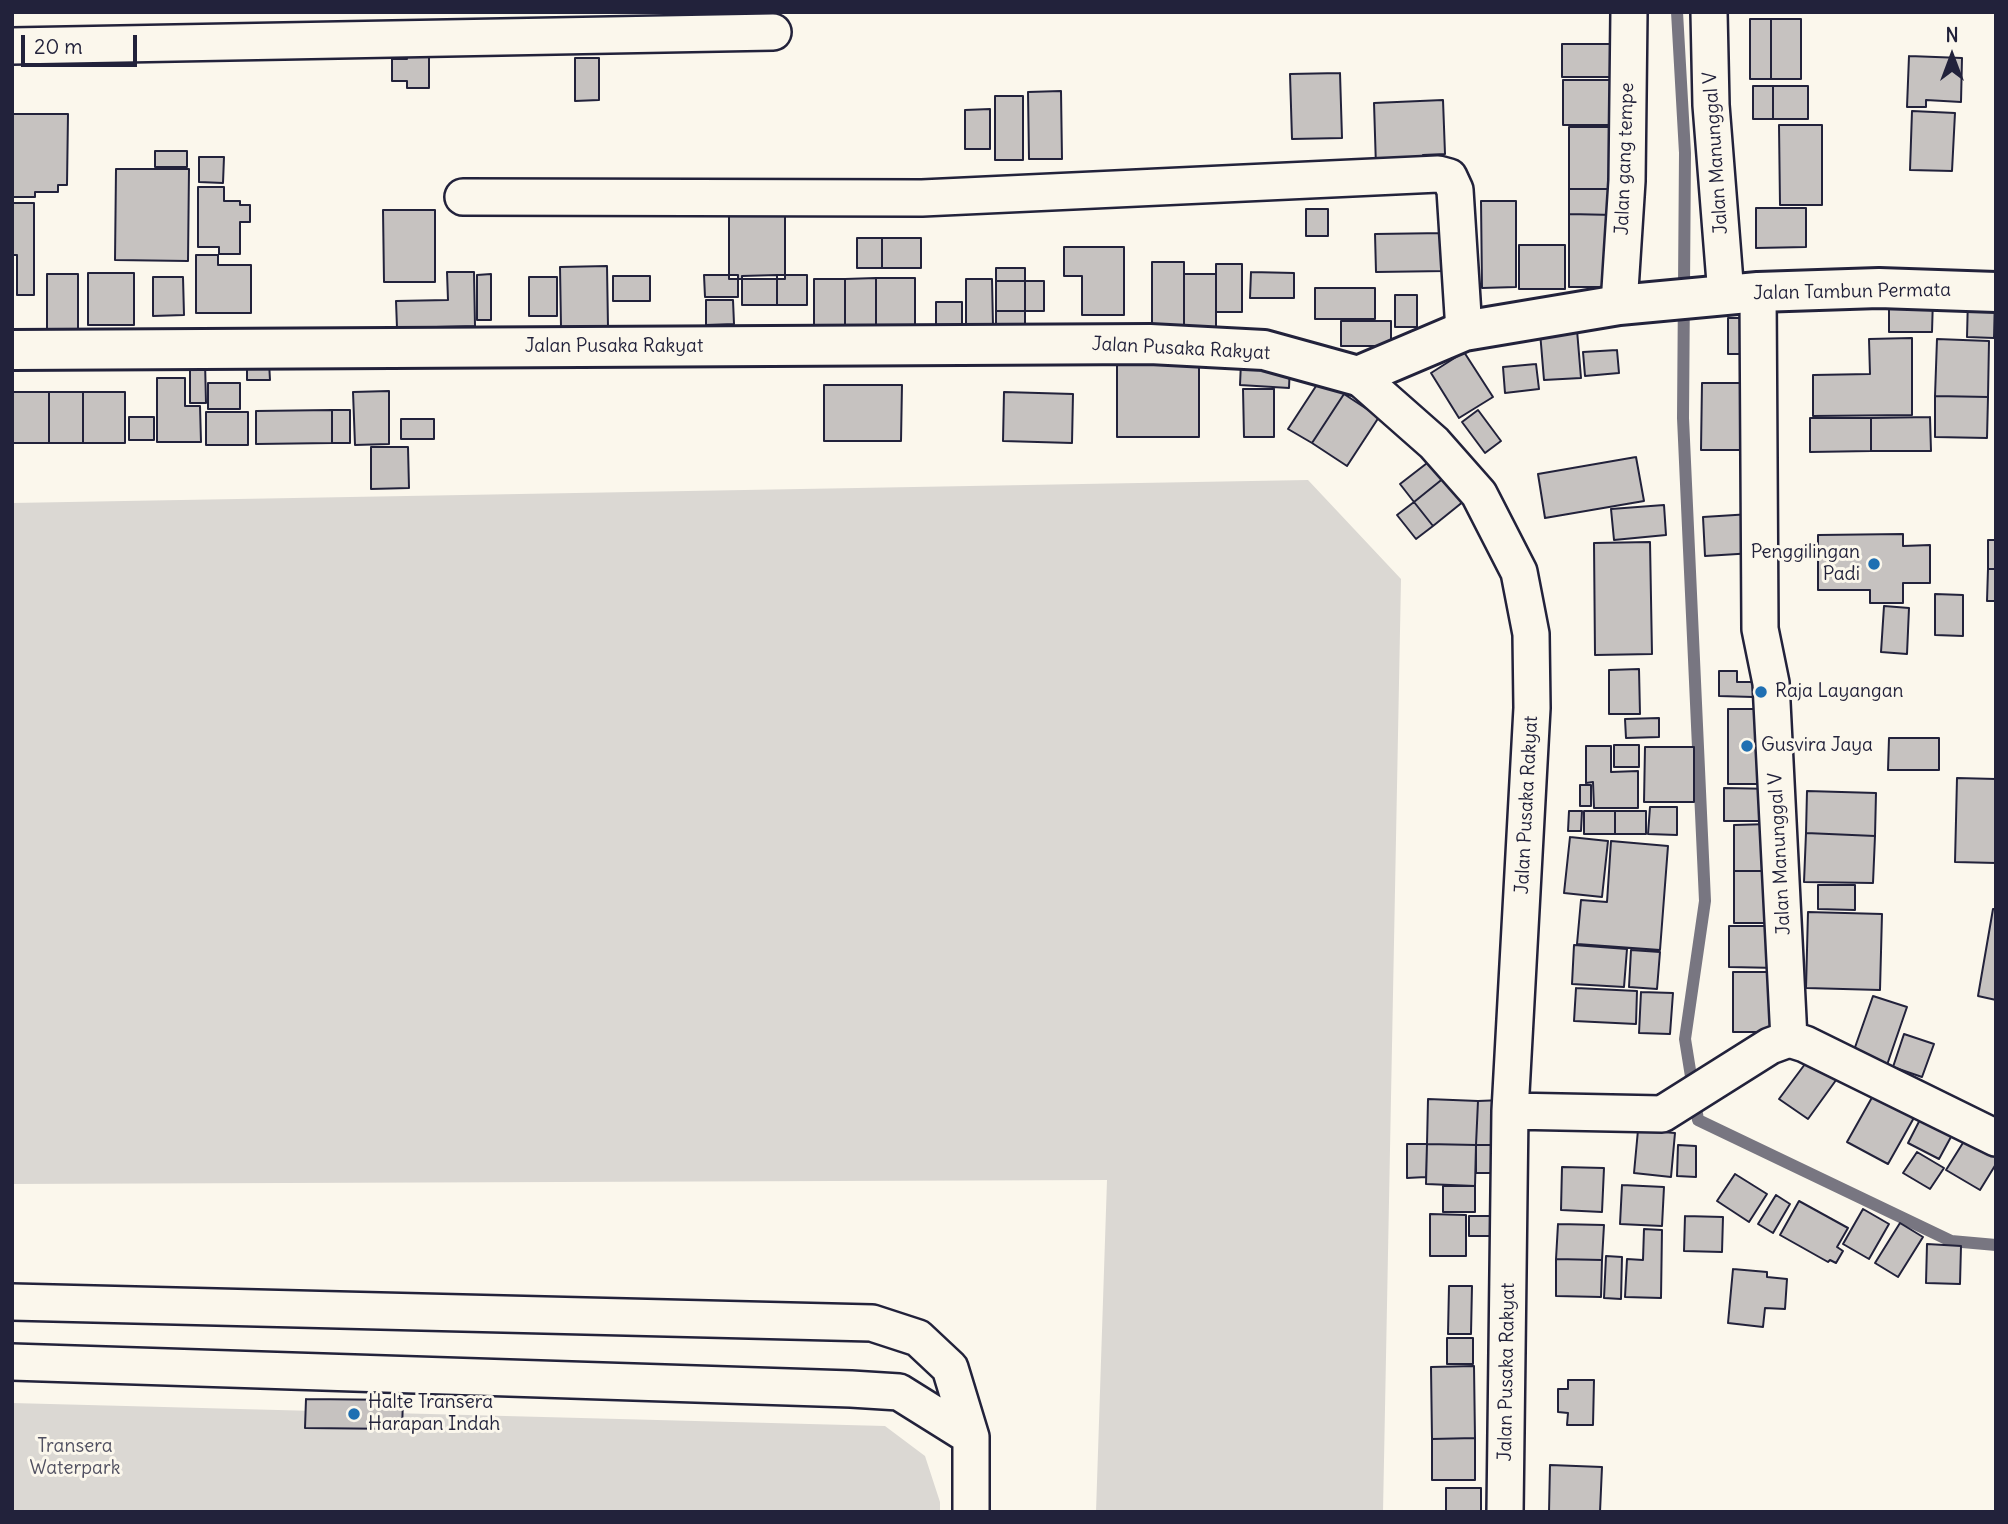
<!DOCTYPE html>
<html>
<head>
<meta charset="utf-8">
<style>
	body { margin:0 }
	#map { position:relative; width:2008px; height:1524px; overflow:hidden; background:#fbf7ec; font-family:Delius,sans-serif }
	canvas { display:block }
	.frame { position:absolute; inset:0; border:14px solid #22223b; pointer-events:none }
	.north { position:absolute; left:1917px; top:21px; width:70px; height:70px; -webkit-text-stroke:5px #fbf7ec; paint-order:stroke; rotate:0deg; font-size:19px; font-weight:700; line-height:28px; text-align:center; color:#22223b }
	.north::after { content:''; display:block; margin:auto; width:24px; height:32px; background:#22223b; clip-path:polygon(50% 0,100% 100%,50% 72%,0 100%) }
	.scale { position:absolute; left:21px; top:35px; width:116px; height:32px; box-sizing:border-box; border:4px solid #22223b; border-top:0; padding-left:9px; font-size:21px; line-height:24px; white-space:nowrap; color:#22223b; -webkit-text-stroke:5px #fbf7ec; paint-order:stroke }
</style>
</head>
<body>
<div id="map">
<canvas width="2008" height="1524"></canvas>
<div class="frame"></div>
<div class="north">N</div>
<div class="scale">20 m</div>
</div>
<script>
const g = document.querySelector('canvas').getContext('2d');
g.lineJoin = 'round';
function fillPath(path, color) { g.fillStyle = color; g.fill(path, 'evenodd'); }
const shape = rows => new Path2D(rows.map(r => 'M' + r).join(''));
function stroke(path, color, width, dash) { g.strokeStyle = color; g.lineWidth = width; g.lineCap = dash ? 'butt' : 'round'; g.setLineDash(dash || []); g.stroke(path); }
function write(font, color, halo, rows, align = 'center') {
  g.font = font + ' Delius,sans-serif'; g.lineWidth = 6; g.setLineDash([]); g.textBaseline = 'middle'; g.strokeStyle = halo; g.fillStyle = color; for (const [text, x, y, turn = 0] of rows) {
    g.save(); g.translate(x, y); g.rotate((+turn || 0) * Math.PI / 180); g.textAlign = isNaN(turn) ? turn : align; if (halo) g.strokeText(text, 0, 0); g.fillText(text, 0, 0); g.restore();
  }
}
const green = shape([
	[1308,480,1401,579,1383,1512,1096,1512,1107,1180,12,1184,12,503],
	[12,1403,885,1426,925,1456,940,1502,940,1512,12,1512]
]);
const stream = shape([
	[1677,12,1685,153,1683,418,1705,901,1685,1039,1698,1120,1951,1241,1996,1245]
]);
const building = shape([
	[1750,19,1771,19,1771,79,1750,79,1750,19],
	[1771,19,1801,19,1801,79,1771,79,1771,19],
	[1562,44,1616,44,1616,77,1562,77,1562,44],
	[407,53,429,53,429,88,407,88,407,81,392,81,392,59,407,59,407,53],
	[1909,56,1962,58,1961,102,1926,100,1926,107,1907,107,1909,56],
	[575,58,599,58,599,100,575,101,575,58],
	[1340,73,1342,138,1292,139,1290,74,1340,73],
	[1563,80,1615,80,1615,125,1563,125,1563,80],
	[1753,86,1773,86,1773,119,1753,119,1753,86],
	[1773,86,1808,86,1808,119,1773,119,1773,86],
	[1061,91,1062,159,1029,159,1028,92,1061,91],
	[995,96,1023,96,1023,160,995,160,995,96],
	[1443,100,1445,154,1423,155,1424,166,1376,167,1374,103,1443,100],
	[990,109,990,149,965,149,965,110,990,109],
	[1912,111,1955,113,1952,171,1910,170,1912,111],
	[13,114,68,114,67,185,58,185,58,192,35,192,35,197,13,197,13,114],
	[1779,125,1822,125,1822,205,1780,205,1779,125],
	[1569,127,1615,127,1614,189,1569,189,1569,127],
	[155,151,187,151,187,167,155,167,155,151],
	[199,157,224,157,223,183,199,182,199,157],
	[116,169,189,169,188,261,115,260,116,169],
	[198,187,224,187,224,201,240,201,240,205,250,205,250,222,240,222,240,254,219,254,219,247,198,247,198,187],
	[1569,189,1614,189,1614,215,1569,214,1569,189],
	[1481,201,1516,201,1516,287,1482,288,1481,201],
	[12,203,34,203,34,295,17,295,17,255,12,255,12,203],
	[729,206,785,206,785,279,729,279,729,206],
	[1756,208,1806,208,1806,247,1756,248,1756,208],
	[1306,209,1328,209,1328,236,1306,236,1306,209],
	[383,210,435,210,435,282,384,282,383,210],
	[1569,214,1614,215,1614,287,1569,287,1569,214],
	[1445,233,1446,271,1376,272,1375,234,1445,233],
	[857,238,882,238,882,268,857,268,857,238],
	[882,238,921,238,921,268,882,268,882,238],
	[1519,245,1565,245,1565,289,1519,289,1519,245],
	[1064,247,1124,247,1124,315,1082,315,1082,276,1064,276,1064,247],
	[196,255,218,255,218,265,251,265,251,313,196,313,196,255],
	[1152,262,1184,262,1184,327,1152,327,1152,262],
	[1216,264,1242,264,1242,312,1216,312,1216,264],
	[607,266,608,327,594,327,594,335,576,335,576,327,561,327,560,267,607,266],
	[996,268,1025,268,1025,281,996,281,996,268],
	[447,272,474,272,475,326,397,328,396,301,448,300,447,272],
	[1251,272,1294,273,1294,298,1250,298,1251,272],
	[88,273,134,273,134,325,88,325,88,273],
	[47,274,78,274,78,332,47,333,47,274],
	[491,274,491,320,477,320,477,275,491,274],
	[1184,274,1216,274,1216,327,1184,327,1184,274],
	[704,275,738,275,738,297,705,297,704,275],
	[777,275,807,275,807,305,777,305,777,275],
	[777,275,777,305,742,305,742,276,777,275],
	[613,276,650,276,650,301,613,301,613,276],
	[153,277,183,277,184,315,153,316,153,277],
	[529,277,557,277,557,316,529,316,529,277],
	[876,278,915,278,915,332,876,332,876,278],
	[876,278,876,332,845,332,845,279,876,278],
	[814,279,845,279,845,332,814,333,814,279],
	[966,279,992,279,993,326,966,326,966,279],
	[996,281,1025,281,1025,311,996,311,996,281],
	[1025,281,1044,281,1044,311,1025,311,1025,281],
	[1315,288,1375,288,1375,319,1315,319,1315,288],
	[1395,295,1417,295,1417,327,1395,327,1395,295],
	[1968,297,1995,297,1994,338,1967,337,1968,297],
	[1889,298,1933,298,1932,332,1889,332,1889,298],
	[706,300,733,300,734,324,706,325,706,300],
	[936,302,962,302,962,327,936,327,936,302],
	[996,311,1025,311,1025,324,996,324,996,311],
	[1728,318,1753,318,1753,354,1728,354,1728,318],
	[1341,321,1391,321,1391,346,1341,346,1341,321],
	[1577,330,1581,378,1544,380,1540,332,1577,330],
	[1912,338,1912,415,1813,416,1813,375,1870,374,1869,339,1912,338],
	[1937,339,1989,341,1988,397,1935,396,1937,339],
	[1617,350,1619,373,1585,376,1583,352,1617,350],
	[1464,352,1493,397,1459,418,1431,373,1464,352],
	[190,361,205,361,206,403,190,403,190,361],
	[247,362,269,362,270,380,247,380,247,362],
	[1241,362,1290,364,1289,388,1240,385,1241,362],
	[1117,364,1199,364,1199,437,1117,437,1117,364],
	[1536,364,1539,389,1505,393,1503,367,1536,364],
	[157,378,185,378,185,406,200,406,201,442,157,442,157,378],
	[1320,380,1344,394,1312,443,1288,429,1320,380],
	[208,383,240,383,240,409,208,409,208,383],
	[1702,383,1754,383,1753,450,1701,450,1702,383],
	[824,385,902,385,901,441,824,441,824,385],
	[1243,389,1274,389,1274,437,1244,437,1243,389],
	[389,391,389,444,355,445,353,392,389,391],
	[12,392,49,392,49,443,12,443,12,392],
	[49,392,83,392,83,443,49,443,49,392],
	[83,392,125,392,125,443,83,443,83,392],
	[1004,392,1073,394,1072,443,1003,441,1004,392],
	[1344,394,1379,417,1347,466,1312,443,1344,394],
	[1935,396,1988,397,1987,438,1935,437,1935,396],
	[332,410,350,410,350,443,332,443,332,410],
	[332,410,332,443,256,444,256,411,332,410],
	[1478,410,1501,441,1485,453,1462,422,1478,410],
	[206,412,248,412,248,445,206,445,206,412],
	[129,417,154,417,154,440,129,440,129,417],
	[1930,417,1931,451,1871,451,1871,418,1930,417],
	[1810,418,1871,418,1871,451,1810,452,1810,418],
	[401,419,434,419,434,439,401,439,401,419],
	[371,447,408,447,409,488,371,489,371,447],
	[1636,457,1644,501,1545,518,1538,474,1636,457],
	[1431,460,1445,477,1414,502,1400,484,1431,460],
	[1445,477,1464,501,1433,526,1414,502,1445,477],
	[1414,502,1433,526,1416,539,1397,515,1414,502],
	[1664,505,1666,535,1614,540,1611,509,1664,505],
	[1751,514,1754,553,1705,556,1703,517,1751,514],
	[1903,534,1903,546,1930,545,1930,583,1903,583,1903,603,1870,603,1870,590,1818,590,1818,535,1903,534],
	[1988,540,1996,540,1996,569,1988,569,1988,540],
	[1650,542,1652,654,1595,655,1594,543,1650,542],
	[1988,569,1996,569,1996,601,1987,601,1988,569],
	[1935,594,1963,595,1963,636,1935,635,1935,594],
	[1884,606,1909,608,1907,654,1881,652,1884,606],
	[1639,669,1640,714,1609,714,1609,670,1639,669],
	[1719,671,1737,671,1737,682,1753,682,1753,697,1719,696,1719,671],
	[1728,709,1767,709,1767,784,1728,784,1728,709],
	[1659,718,1659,737,1626,738,1625,719,1659,718],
	[1889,738,1939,738,1939,770,1888,770,1889,738],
	[1614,745,1639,745,1639,767,1614,767,1614,745],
	[1586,746,1611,746,1611,772,1638,771,1638,808,1594,808,1593,782,1586,783,1586,746],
	[1645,747,1694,747,1694,802,1644,802,1645,747],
	[1957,778,1996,779,1996,863,1955,862,1957,778],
	[1580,785,1591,785,1591,806,1580,806,1580,785],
	[1724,788,1776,789,1776,821,1724,821,1724,788],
	[1807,791,1876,793,1875,836,1806,833,1807,791],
	[1650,807,1677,807,1677,835,1648,834,1650,807],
	[1569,811,1582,811,1581,831,1568,831,1569,811],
	[1584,811,1615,811,1615,834,1584,834,1584,811],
	[1615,811,1646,811,1646,834,1615,834,1615,811],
	[1770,824,1770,871,1734,871,1734,825,1770,824],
	[1806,833,1875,836,1873,883,1804,882,1806,833],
	[1570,837,1608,841,1602,897,1564,893,1570,837],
	[1611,841,1668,846,1660,950,1577,944,1581,900,1607,902,1611,841],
	[1734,871,1770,871,1771,923,1734,923,1734,871],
	[1818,885,1855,885,1855,910,1818,909,1818,885],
	[1993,909,1996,909,1996,1000,1978,996,1993,909],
	[1808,912,1882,914,1880,990,1806,988,1808,912],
	[1729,926,1778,926,1778,968,1729,967,1729,926],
	[1574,945,1627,949,1624,987,1572,984,1574,945],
	[1631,950,1660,952,1657,989,1629,987,1631,950],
	[1733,972,1779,972,1779,1032,1733,1032,1733,972],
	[1576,988,1637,991,1636,1024,1574,1021,1576,988],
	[1641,992,1673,993,1670,1034,1639,1033,1641,992],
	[1873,996,1907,1007,1887,1065,1853,1053,1873,996],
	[1904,1034,1934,1044,1922,1077,1893,1067,1904,1034],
	[1811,1056,1839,1076,1808,1119,1779,1099,1811,1056],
	[1879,1085,1920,1107,1888,1164,1847,1142,1879,1085],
	[1428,1099,1478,1101,1476,1145,1427,1144,1428,1099],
	[1503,1100,1502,1145,1476,1145,1478,1101,1503,1100],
	[1926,1108,1958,1124,1939,1159,1908,1143,1926,1108],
	[1638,1130,1675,1133,1671,1177,1634,1173,1638,1130],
	[1971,1130,1996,1145,1996,1164,1980,1190,1946,1170,1971,1130],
	[1407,1144,1427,1144,1426,1177,1407,1178,1407,1144],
	[1427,1144,1476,1145,1475,1186,1426,1184,1427,1144],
	[1476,1145,1507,1145,1506,1173,1476,1173,1476,1145],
	[1678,1145,1696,1146,1696,1177,1677,1176,1678,1145],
	[1917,1152,1944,1168,1930,1189,1903,1173,1917,1152],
	[1562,1167,1604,1168,1602,1212,1561,1210,1562,1167],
	[1735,1174,1767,1194,1749,1222,1717,1201,1735,1174],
	[1622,1185,1664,1187,1662,1226,1620,1224,1622,1185],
	[1443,1186,1475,1186,1475,1212,1443,1212,1443,1186],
	[1776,1195,1790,1204,1773,1233,1758,1224,1776,1195],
	[1799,1201,1848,1228,1837,1247,1843,1251,1836,1263,1830,1260,1828,1262,1780,1235,1799,1201],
	[1863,1209,1889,1224,1869,1259,1843,1244,1863,1209],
	[1430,1214,1466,1215,1466,1256,1430,1256,1430,1214],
	[1469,1216,1493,1216,1493,1236,1469,1236,1469,1216],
	[1685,1216,1723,1217,1722,1252,1684,1251,1685,1216],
	[1900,1223,1923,1237,1898,1277,1875,1263,1900,1223],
	[1558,1224,1604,1225,1602,1260,1556,1259,1558,1224],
	[1644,1229,1662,1230,1661,1298,1625,1297,1627,1259,1643,1260,1644,1229],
	[1927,1244,1961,1246,1960,1284,1926,1283,1927,1244],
	[1606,1256,1622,1257,1621,1299,1604,1298,1606,1256],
	[1556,1259,1602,1260,1601,1297,1556,1296,1556,1259],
	[1733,1269,1767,1272,1767,1277,1787,1279,1785,1309,1765,1308,1763,1327,1728,1323,1733,1269],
	[1449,1286,1472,1286,1471,1334,1448,1334,1449,1286],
	[1447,1338,1473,1338,1473,1364,1447,1364,1447,1338],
	[1474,1366,1475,1438,1432,1439,1431,1367,1474,1366],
	[1568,1380,1594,1380,1593,1425,1567,1425,1568,1413,1558,1412,1558,1389,1568,1389,1568,1380],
	[306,1399,403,1400,402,1429,305,1428,306,1399],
	[1475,1438,1475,1480,1432,1480,1432,1439,1475,1438],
	[1550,1465,1602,1467,1600,1512,1549,1512,1550,1465],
	[1446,1488,1481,1488,1481,1512,1446,1512,1446,1488]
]);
const minor = shape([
	[1709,12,1711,105,1726,295],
	[12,46,773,32],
	[463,197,922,198,1438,174,1449,177,1455,190,1464,331],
	[1758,292,1760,629,1771,683,1789,1039],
	[1619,305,1627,181,1629,12],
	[1358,376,1434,443,1479,494,1519,572,1531,634,1532,708,1510,1111,1505,1512],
	[1510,1111,1662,1114,1770,1046,1789,1039,1805,1044,1996,1138],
	[12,1302,872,1323,918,1338,950,1368,971,1437,971,1512],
	[12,1362,851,1389,899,1392,971,1437]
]);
const tertiary = shape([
	[12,350,1150,344,1264,350,1358,376,1464,331,1619,305,1758,292,1879,288,1996,292]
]);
const markers = [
	[1874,564,7,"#1f6fb2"],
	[1761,692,7,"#1f6fb2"],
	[1747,746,7,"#1f6fb2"],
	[354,1414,7,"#1f6fb2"]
];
const streetNames = [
	["Jalan Manunggal V",1716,153,-94],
	["Jalan gang tempe",1625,159,-88],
	["Jalan Tambun Permata",1852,292,-1],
	["Jalan Pusaka Rakyat",614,347],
	["Jalan Pusaka Rakyat",1181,349,3],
	["Jalan Pusaka Rakyat",1527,805,-87],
	["Jalan Manunggal V",1780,854,-93],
	["Jalan Pusaka Rakyat",1507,1372,-89]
];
const poiNames = [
	["Penggilingan",1860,553,"right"],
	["Padi",1860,575,"right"],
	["Raja Layangan",1775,692],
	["Gusvira Jaya",1761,746],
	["Halte Transera",368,1403],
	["Harapan Indah",368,1425]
];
const parkNames = [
	["Transera",75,1447],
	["Waterpark",75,1469]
];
fillPath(green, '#dbd8d3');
stroke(stream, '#787681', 12);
fillPath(building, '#c6c2c0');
stroke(building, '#22223b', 2);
stroke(minor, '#22223b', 40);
stroke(tertiary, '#22223b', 44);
stroke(minor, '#fbf7ec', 35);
stroke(tertiary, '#fbf7ec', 38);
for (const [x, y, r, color] of markers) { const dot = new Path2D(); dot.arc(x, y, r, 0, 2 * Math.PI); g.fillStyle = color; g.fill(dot); stroke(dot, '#fbf7ec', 2.5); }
write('19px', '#22223b', '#fbf7ec', streetNames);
write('19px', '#22223b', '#fbf7ec', poiNames, 'left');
write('19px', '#505061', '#fbf7ec', parkNames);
</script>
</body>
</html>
